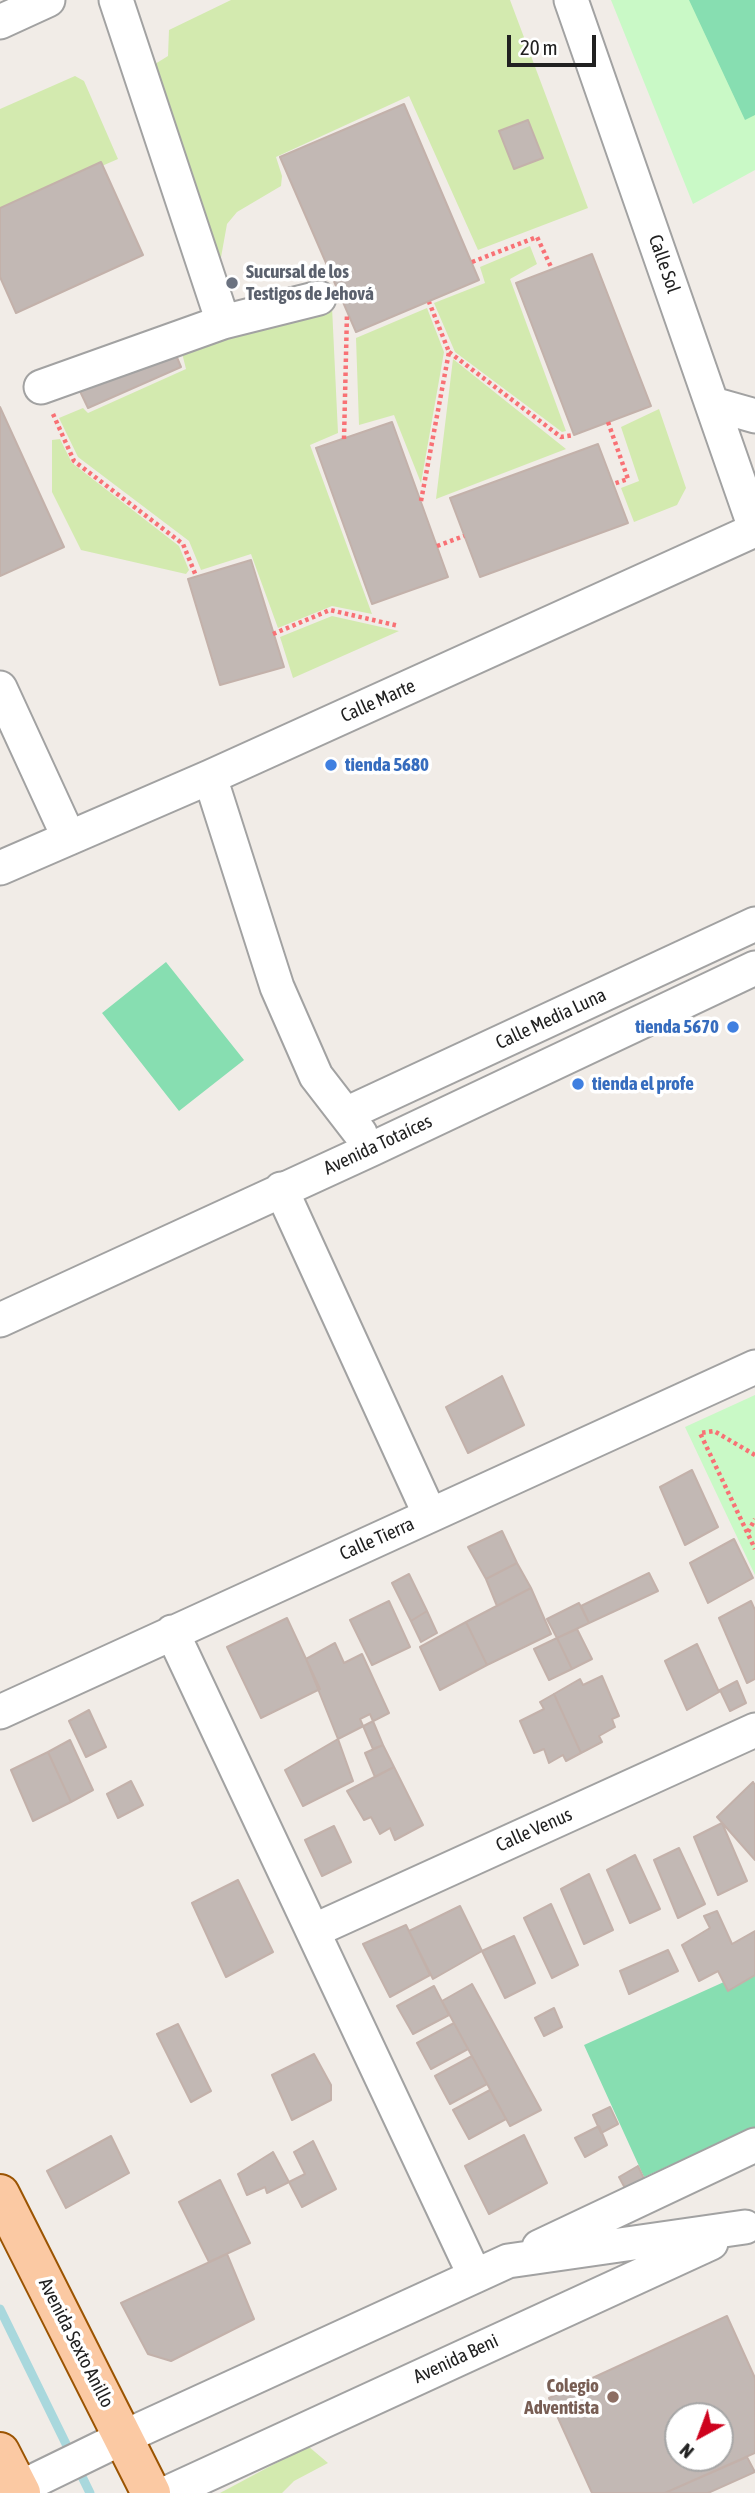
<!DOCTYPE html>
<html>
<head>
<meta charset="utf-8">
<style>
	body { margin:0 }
	#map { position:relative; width:755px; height:2493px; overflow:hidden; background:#f1ece7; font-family:"Asap Condensed",sans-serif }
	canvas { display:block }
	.north { position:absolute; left:664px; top:2402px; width:70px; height:70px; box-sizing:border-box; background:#fff; border:2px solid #a6a6a6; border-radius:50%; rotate:221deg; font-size:19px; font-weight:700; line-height:28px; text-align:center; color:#212121 }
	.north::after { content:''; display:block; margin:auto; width:24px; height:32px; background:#ce031e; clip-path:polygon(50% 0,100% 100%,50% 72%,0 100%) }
	.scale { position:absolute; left:507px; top:35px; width:89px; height:32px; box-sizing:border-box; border:4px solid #212121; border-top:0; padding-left:9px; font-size:21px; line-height:24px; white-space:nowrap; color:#212121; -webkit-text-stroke:5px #fff; paint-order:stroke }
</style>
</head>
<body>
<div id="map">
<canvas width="755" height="2493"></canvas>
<div class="north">N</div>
<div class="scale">20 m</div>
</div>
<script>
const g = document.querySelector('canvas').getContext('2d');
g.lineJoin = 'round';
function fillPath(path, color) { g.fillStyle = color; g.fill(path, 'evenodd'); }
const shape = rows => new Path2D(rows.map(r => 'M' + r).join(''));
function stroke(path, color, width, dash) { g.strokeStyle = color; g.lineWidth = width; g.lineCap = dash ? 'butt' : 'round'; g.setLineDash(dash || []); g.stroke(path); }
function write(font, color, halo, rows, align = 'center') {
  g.font = font + ' "Asap Condensed",sans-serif'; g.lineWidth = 7; g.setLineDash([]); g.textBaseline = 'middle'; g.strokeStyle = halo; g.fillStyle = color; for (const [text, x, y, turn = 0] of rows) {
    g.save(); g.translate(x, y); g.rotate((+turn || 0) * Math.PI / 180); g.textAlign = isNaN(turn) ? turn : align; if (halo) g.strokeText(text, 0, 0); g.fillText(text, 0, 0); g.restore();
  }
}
const grass = shape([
	[231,0,510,0,588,208,478,250,409,96,276,157,282,176,281,186,237,212,227,224,216,285,142,72,168,56,169,30],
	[75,76,84,81,118,159,0,210,0,109],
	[530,246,537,264,510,279,566,431,562,432,455,352,434,303,485,283,480,267],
	[332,307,338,433,310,445,372,614,332,606,278,628,251,554,201,570,189,541,78,457,59,418,83,408,88,413,186,369,180,345,227,336],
	[427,308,444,352,421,483,394,415,359,425,356,338],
	[453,359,566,449,436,499],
	[659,409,686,488,677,505,634,522,621,488,639,481,621,427],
	[60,439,72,463,179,546,189,570,186,574,81,550,52,492,52,440],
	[332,616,399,631,293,678,280,637],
	[308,2446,328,2463,294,2481,282,2493,220,2493]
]);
const park = shape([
	[611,0,755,0,755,170,693,204],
	[755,1395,755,1575,685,1427]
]);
const pitch = shape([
	[689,0,755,0,755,115,745,120],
	[166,962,244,1060,179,1111,102,1013],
	[755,1968,755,2127,644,2177,584,2045]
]);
const stream = shape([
	[0,2309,90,2493]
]);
const building = shape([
	[404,104,479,280,356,332,280,157,404,104],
	[528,120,543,158,514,169,499,131,528,120],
	[101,162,143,255,16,313,0,277,0,208,101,162],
	[592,254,651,406,574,435,516,283,592,254],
	[171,343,181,367,88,408,77,385,171,343],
	[0,407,64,547,0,576,0,407],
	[392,422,448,577,372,604,316,448,392,422],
	[598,444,628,523,480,577,450,498,598,444],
	[251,560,284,667,220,685,188,579,251,560],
	[502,1376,524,1425,468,1453,446,1407,502,1376],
	[692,1470,718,1527,685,1545,660,1487,692,1470],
	[502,1531,517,1563,486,1579,468,1547,502,1531],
	[734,1539,753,1578,708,1603,690,1563,734,1539],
	[517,1563,531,1588,497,1606,486,1579,517,1563],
	[649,1573,658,1591,589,1623,581,1606,649,1573],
	[409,1574,427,1611,411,1621,392,1583,409,1574],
	[531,1588,551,1634,487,1665,466,1622,531,1588],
	[389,1601,410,1647,372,1665,350,1620,389,1601],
	[751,1601,755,1610,755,1679,747,1683,719,1618,751,1601],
	[579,1603,589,1623,557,1638,547,1619,579,1603],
	[427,1611,437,1633,421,1642,411,1621,427,1611],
	[287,1618,320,1689,261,1718,227,1647,287,1618],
	[466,1622,487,1665,440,1690,420,1647,466,1622],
	[577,1629,592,1659,572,1669,557,1638,577,1629],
	[557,1638,572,1669,549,1680,534,1649,557,1638],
	[335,1643,344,1663,362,1654,389,1713,338,1739,306,1659,335,1643],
	[697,1644,719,1692,687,1710,665,1661,697,1644],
	[602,1676,619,1716,612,1719,615,1727,599,1736,602,1742,581,1753,554,1694,580,1679,583,1685,602,1676],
	[737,1681,746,1703,730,1711,720,1690,737,1681],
	[554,1694,581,1753,566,1761,563,1755,549,1763,544,1749,534,1753,520,1721,544,1709,540,1702,554,1694],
	[89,1710,106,1747,86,1757,69,1721,89,1710],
	[370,1714,383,1745,373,1749,360,1719,370,1714],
	[338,1739,353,1781,303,1806,285,1770,338,1739],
	[70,1740,93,1790,71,1802,48,1752,70,1740],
	[383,1745,394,1767,375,1777,365,1753,383,1745],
	[48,1752,71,1802,33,1821,11,1770,48,1752],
	[394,1767,423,1825,395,1840,390,1828,380,1834,371,1817,364,1820,347,1791,394,1767],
	[131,1781,143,1805,118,1818,107,1794,131,1781],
	[753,1782,755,1785,755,1860,717,1817,753,1782],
	[722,1823,747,1881,718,1895,694,1837,722,1823],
	[334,1826,351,1862,322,1876,305,1840,334,1826],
	[679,1848,705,1904,678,1918,654,1860,679,1848],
	[635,1855,660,1909,630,1923,607,1870,635,1855],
	[589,1874,613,1930,584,1944,561,1889,589,1874],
	[238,1880,273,1952,226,1977,192,1903,238,1880],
	[551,1904,578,1965,552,1978,524,1918,551,1904],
	[460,1906,482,1951,433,1979,409,1931,460,1906],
	[717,1911,732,1944,755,1931,755,1975,728,1991,718,1971,699,1981,682,1945,710,1928,704,1916,717,1911],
	[406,1925,430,1975,390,1997,363,1944,406,1925],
	[514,1936,535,1983,505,1998,482,1951,514,1936],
	[668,1950,678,1971,629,1994,620,1971,668,1950],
	[472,1984,541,2110,510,2126,442,2001,472,1984],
	[434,1986,449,2015,413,2034,397,2006,434,1986],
	[554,2008,562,2027,544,2036,535,2018,554,2008],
	[454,2023,468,2049,431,2069,417,2043,454,2023],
	[178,2024,211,2091,191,2102,157,2034,178,2024],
	[314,2054,331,2085,331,2100,292,2120,272,2075,314,2054],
	[472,2056,487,2084,450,2104,435,2076,472,2056],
	[490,2090,506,2119,469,2139,453,2110,490,2090],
	[610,2107,618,2124,601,2133,593,2115,610,2107],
	[599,2126,607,2145,585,2157,575,2138,599,2126],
	[524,2135,547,2183,489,2214,465,2166,524,2135],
	[111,2136,129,2173,66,2208,47,2171,111,2136],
	[313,2141,336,2189,302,2207,289,2182,305,2174,294,2152,313,2141],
	[273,2152,289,2182,267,2193,265,2187,247,2195,238,2174,273,2152],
	[638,2166,645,2181,626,2190,619,2177,638,2166],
	[220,2180,250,2243,209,2262,179,2202,220,2180],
	[227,2254,254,2319,171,2361,148,2354,121,2303,227,2254],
	[727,2316,755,2378,755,2453,665,2493,592,2493,549,2398,727,2316],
	[678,2416,720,2416,720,2458,678,2458,678,2416],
	[747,2457,755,2472,708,2493,665,2493,747,2457]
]);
const path = shape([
	[472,262,537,237,552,269],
	[449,352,561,437,574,435],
	[53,414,74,461,183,544,196,576],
	[608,422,628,479,613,484],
	[344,439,347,313],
	[421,501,449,352,429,302],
	[437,546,464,536],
	[273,634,330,610,399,626],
	[755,1455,714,1431,700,1433,755,1549],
	[748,1532,755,1519]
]);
const minor = shape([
	[116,0,223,322],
	[571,0,755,528],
	[0,22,48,0],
	[41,387,223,322,319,298],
	[713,404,755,416],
	[0,688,69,838],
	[210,777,277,987,316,1076,360,1133],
	[0,868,210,777,755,530],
	[346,1114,755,924],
	[281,1189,430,1515],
	[0,1320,372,1149,755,968],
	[172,1632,475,2276],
	[0,1712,755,1367],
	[313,1931,755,1730],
	[539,2247,755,2145],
	[9,2493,124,2437,508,2261,745,2227],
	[167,2493,711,2243]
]);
const major = shape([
	[0,2194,151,2493],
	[0,2452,21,2493]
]);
const markers = [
	[232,283,7,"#6b7280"],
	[331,765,7,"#3f7fe0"],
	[733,1027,7,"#3f7fe0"],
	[578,1084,7,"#3f7fe0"],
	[613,2397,7,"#8d6e63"]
];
const streetNames = [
	["Calle Sol",664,264,71],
	["Calle Marte",378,701,-24],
	["Calle Media Luna",551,1019,-25],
	["Avenida Totaíces",378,1145,-25],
	["Calle Tierra",377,1539,-24],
	["Calle Venus",534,1830,-24],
	["Avenida Sexto Anillo",76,2343,63],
	["Avenida Beni",456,2359,-25]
];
const worshipNames = [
	["Sucursal de los",246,272],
	["Testigos de Jehová",246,294]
];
const shopNames = [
	["tienda 5680",345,765],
	["tienda 5670",719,1027,"right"],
	["tienda el profe",592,1084]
];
const educationNames = [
	["Colegio",599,2386],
	["Adventista",599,2408]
];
fillPath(grass, '#d3eaaf');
fillPath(park, '#c9f9c6');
fillPath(pitch, '#87deb1');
stroke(stream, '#a9d8dd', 9);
fillPath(building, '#c2b8b4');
stroke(building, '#c3b1aa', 2);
stroke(minor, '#a2a2a2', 37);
stroke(major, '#9b5402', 42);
stroke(path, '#f87175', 4.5, [3.5, 3.5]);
stroke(minor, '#fff', 33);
stroke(major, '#fbc9a3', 38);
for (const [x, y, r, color] of markers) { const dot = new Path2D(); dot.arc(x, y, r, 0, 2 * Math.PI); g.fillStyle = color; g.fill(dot); stroke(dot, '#fff', 2.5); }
write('19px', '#212121', '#fff', streetNames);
write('bold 19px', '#5b616d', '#fff', worshipNames, 'left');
write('bold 19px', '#366cbe', '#fff', shopNames, 'left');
write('bold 19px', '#785e54', '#fff', educationNames, 'right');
</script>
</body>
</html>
